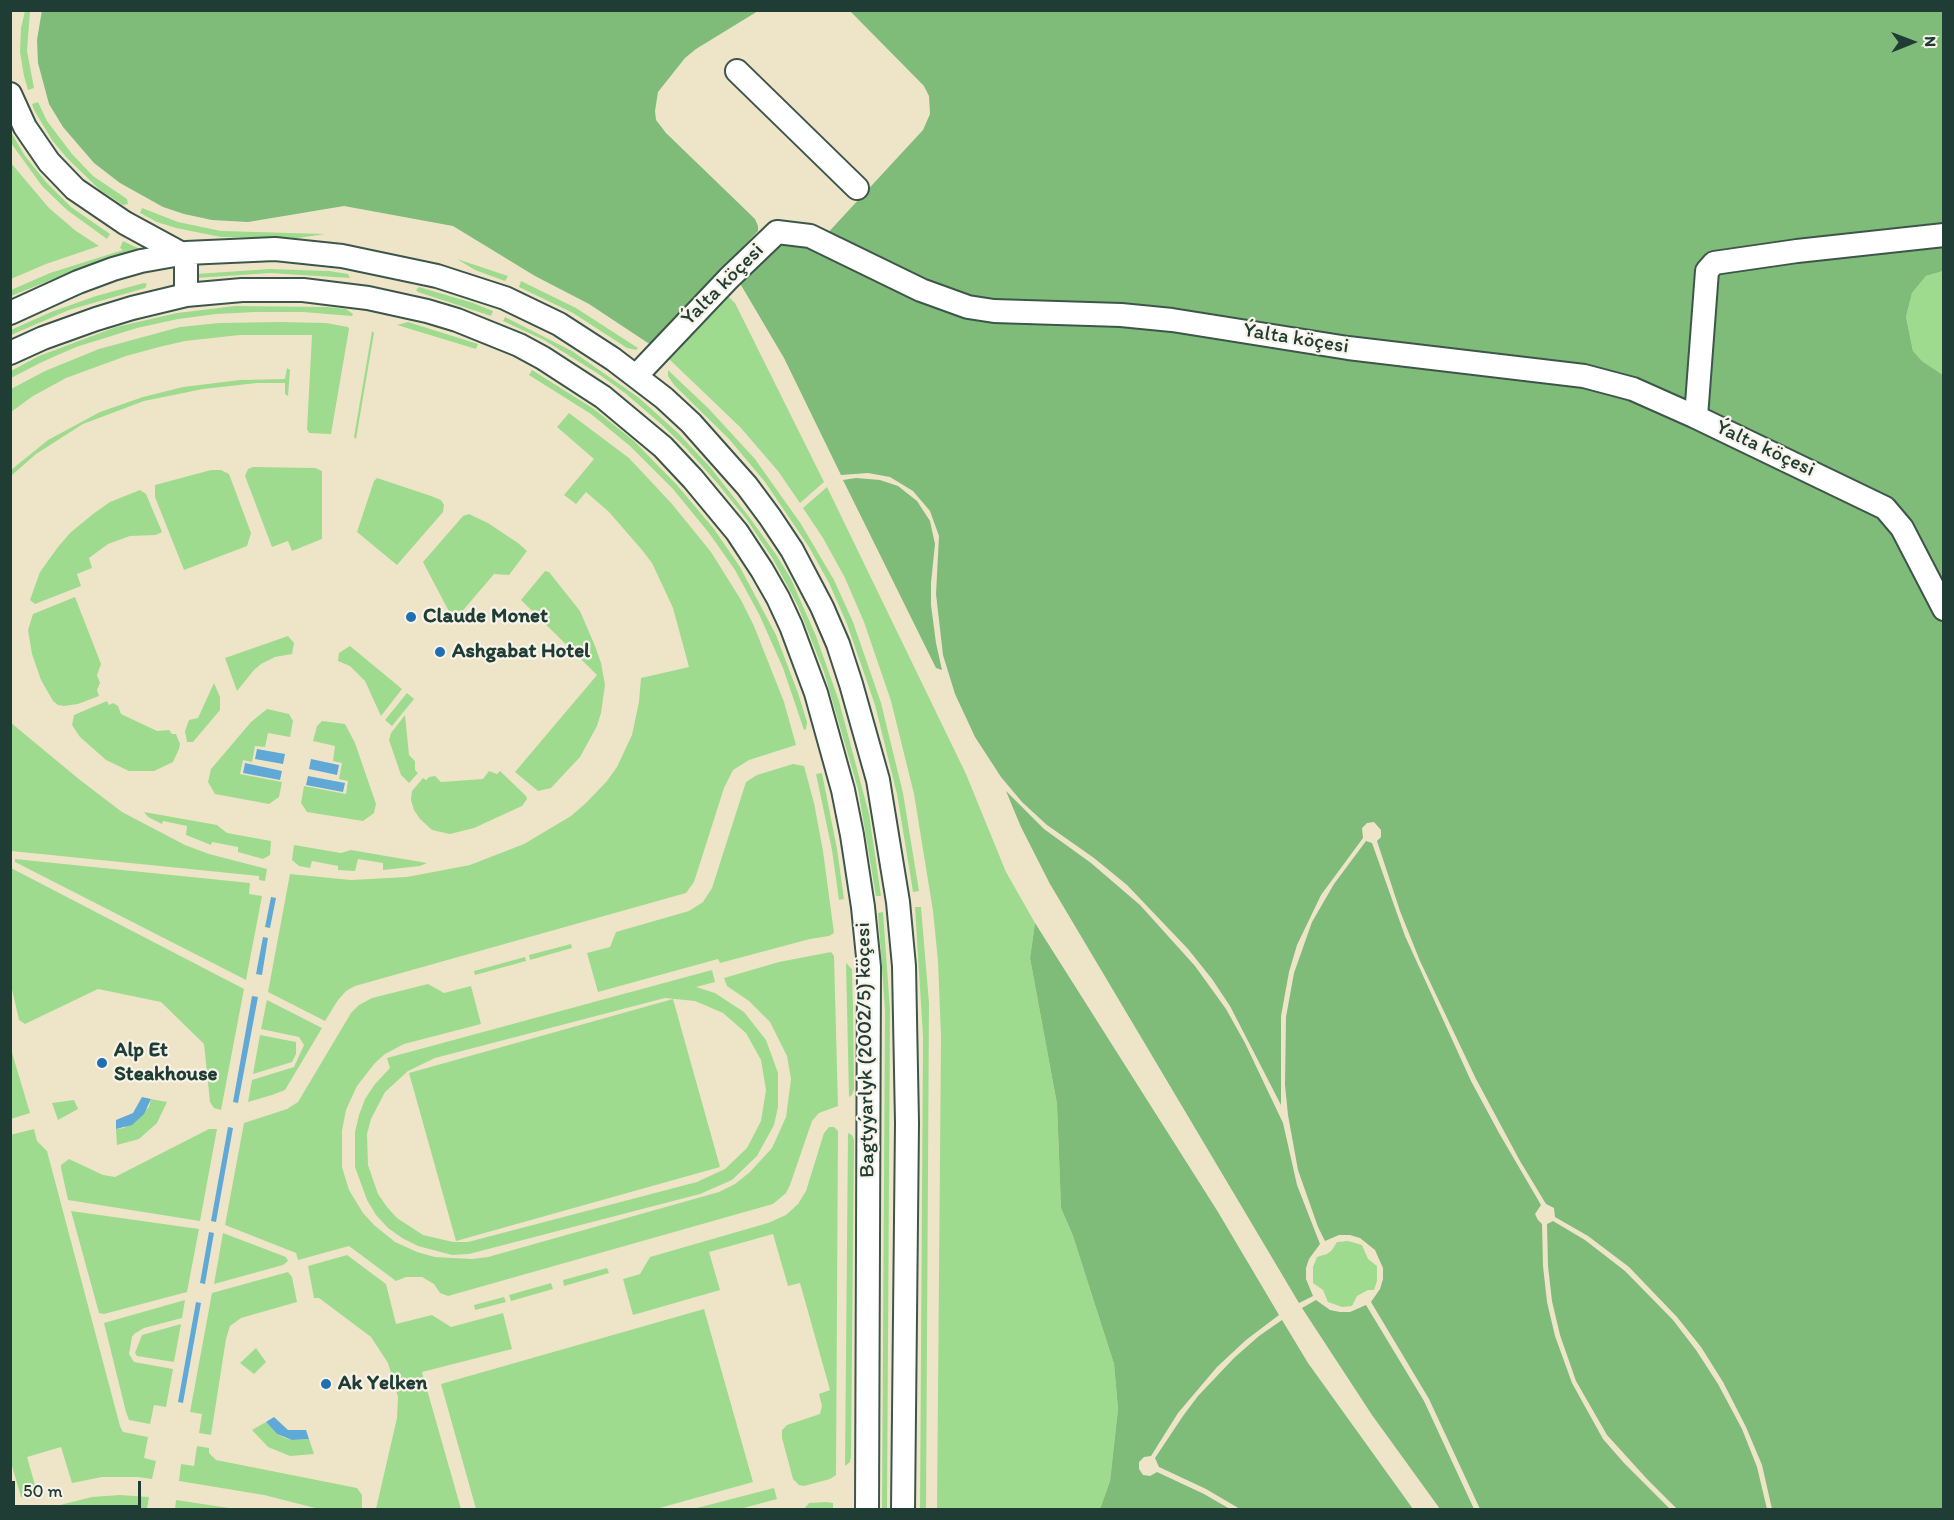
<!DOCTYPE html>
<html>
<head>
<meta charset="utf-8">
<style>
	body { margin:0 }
	#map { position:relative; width:1954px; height:1520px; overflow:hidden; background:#eee5c9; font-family:Itim,sans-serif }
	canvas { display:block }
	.frame { position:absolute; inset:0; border:12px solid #1f3d34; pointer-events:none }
	.north { position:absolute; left:1882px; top:12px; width:60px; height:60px; -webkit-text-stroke:4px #f7f3e8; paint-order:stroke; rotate:89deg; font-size:16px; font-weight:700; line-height:24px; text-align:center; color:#1f3d34 }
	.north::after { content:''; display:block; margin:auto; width:21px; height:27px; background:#1f3d34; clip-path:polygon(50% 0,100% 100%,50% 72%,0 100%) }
	.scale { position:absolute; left:12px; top:1481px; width:129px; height:27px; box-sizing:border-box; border:3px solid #1f3d34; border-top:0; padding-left:8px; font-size:18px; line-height:21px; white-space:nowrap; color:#1f3d34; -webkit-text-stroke:4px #f7f3e8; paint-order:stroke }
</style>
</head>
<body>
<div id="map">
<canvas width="1954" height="1520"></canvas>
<div class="frame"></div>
<div class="north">N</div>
<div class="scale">50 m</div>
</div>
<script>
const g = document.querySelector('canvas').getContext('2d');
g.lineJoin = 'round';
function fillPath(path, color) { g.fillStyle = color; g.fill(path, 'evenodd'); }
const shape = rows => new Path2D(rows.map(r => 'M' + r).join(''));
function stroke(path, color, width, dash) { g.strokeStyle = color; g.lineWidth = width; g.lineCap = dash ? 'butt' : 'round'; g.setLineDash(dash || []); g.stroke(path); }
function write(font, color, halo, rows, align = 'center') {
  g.font = font + ' Itim,sans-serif'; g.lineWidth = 4.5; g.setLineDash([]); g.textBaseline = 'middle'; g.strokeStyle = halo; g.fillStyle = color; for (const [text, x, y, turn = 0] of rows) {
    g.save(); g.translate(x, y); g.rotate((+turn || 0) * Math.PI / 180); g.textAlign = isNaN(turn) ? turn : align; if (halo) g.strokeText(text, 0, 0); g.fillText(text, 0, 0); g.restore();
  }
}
const green = shape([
	[25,11,30,11,27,51,34,88,28,90,24,76,20,52,21,28],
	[38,102,47,121,72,154,93,176,127,199,128,204,123,205,100,190,67,158,52,140,34,110,32,104],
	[11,132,25,156,46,182,71,207,110,234,107,239,67,210,42,186,11,143],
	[11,163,49,208,76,231,99,246,46,264,11,279],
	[142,208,178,222,221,231,325,234,298,238,221,237,176,228,157,222,140,213],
	[123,241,144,251,86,266,11,296,11,290,50,273,123,250,120,248],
	[457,259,508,276,505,281,475,270],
	[270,269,329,271,348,274,350,278,270,273,196,278,196,274],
	[1943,271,1943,375,1922,361,1913,351,1906,317,1912,293,1926,276],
	[521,281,576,308,638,348,636,350,627,348,573,313,519,287],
	[144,283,147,284,145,288,69,310,11,335,11,330,51,312,96,296],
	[419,287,473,303,493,311,491,316,418,292,416,290],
	[724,297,729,297,735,303,824,482,800,503,778,471,740,427,669,359,671,354],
	[235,306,327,307,346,309,353,314,352,316,303,312,255,312,216,314,178,319,137,328,76,347,42,362,11,378,11,371,39,356,116,327,177,313],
	[505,317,572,351,638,397,678,433,710,467,750,518,777,556,791,579,816,636,839,701,869,814,881,896,876,896,858,789,824,672,798,606,773,559,747,520,718,484,686,448,661,424,625,393,597,373,544,340,503,321],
	[281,322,326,323,348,327,349,329,331,434,309,433,307,429,312,335,240,335,185,341,159,347,126,356,66,378,33,396,11,412,11,389,45,371,99,349,180,327,219,323],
	[408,322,478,344,476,349,397,325],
	[372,331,374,333,356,439,354,437],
	[287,368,290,370,288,396,285,394,285,383,257,383,203,389,144,401,83,424,36,454,11,476,11,470,48,440,100,412,143,397,183,387,240,380,285,379],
	[532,370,594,409,634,441,677,485,714,529,740,567,776,635,798,693,807,722,806,729,804,730,783,668,759,614,735,570,709,533,673,489,630,446,591,414,529,375],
	[668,370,709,409,755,459,801,524,834,580,853,622,881,703,903,793,919,891,913,892,897,794,875,705,847,624,829,583,809,547,765,482,729,439,674,385,668,376],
	[569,413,629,458,672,504,711,552,741,600,754,626,784,702,796,745,749,760,733,770,724,788,694,882,686,893,355,986,346,991,338,1000,325,1021,268,992,290,874,351,880,407,877,470,865,524,844,571,816,586,803,607,781,617,767,632,735,639,702,641,678,689,667,673,608,652,563,642,550,609,512,586,492,576,504,564,495,594,459,557,427],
	[253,467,315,468,322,471,322,539,292,551,288,541,272,547,245,476,248,469],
	[211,470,221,470,229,474,251,533,247,546,184,570,155,497,155,485],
	[377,478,431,496,441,500,444,505,443,512,397,565,357,532,374,481],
	[827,487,966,774,1006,872,1035,923,1030,958,1057,1104,1061,1208,1073,1236,1114,1364,1118,1409,1110,1481,1100,1509,937,1509,941,1037,938,961,933,911,914,794,891,701,864,622,845,578,823,538,803,508],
	[140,490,146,494,162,532,156,535,130,536,108,544,89,558,92,568,77,574,81,586,35,604,30,600,40,572,58,547,70,533,93,514,110,502],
	[469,514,488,523,518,543,527,551,509,575,494,574,454,621,423,562,463,516],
	[545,571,549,572,580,611,595,646,601,663,605,685,601,713,597,726,580,757,551,788,538,791,515,772,597,675,521,600],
	[75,597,101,664,97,675,100,683,97,690,99,696,78,704,64,706,58,705,53,701,41,680,32,654,28,630,33,614],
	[288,636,294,643,292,654,275,657,261,664,254,670,237,691,225,658],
	[350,646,402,689,381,716,365,681,350,666,338,661,339,653],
	[214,683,220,697,220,710,193,742,187,742,185,731,189,720,198,718],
	[407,693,414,699,392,726,385,720],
	[107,701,109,705,113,703,118,706,121,714,157,731,169,730,172,734,176,734,180,744,179,749,173,762,154,771,129,771,106,760,80,737,72,725,74,715],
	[267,709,289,714,293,721,290,737,268,733,265,747,255,746,252,762,243,760,240,774,282,782,279,797,269,804,215,794,208,782,211,769,251,722],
	[405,715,409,755,415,761,415,770,418,773,409,783,401,775,389,740,391,733],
	[322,721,345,724,355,743,376,804,374,813,363,821,307,812,301,803,304,786,346,794,348,781,339,779,342,763,333,761,335,746,313,741,317,726],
	[10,722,80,780,122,812,185,845,209,854,267,869,265,881,259,880,259,876,11,851],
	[793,764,804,766,814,803,823,851,834,933,829,936,810,939,720,963,718,959,598,992,587,953,610,947,616,932,689,911,703,902,712,888,746,782,757,775],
	[489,771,497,774,500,771,526,796,527,799,522,806,474,828,450,834,432,830,420,819,414,810,411,800,412,791,423,778,426,780,429,777,435,776,441,782,483,779],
	[822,773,837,849,844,899,839,900,832,850,816,774],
	[144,812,217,825,227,833,271,841,270,855,263,859,238,852,238,847,212,842,211,845,186,835,187,826,163,821,162,824,148,817],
	[294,845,341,853,351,850,427,863,420,866,383,870,383,863,358,859,355,871,338,870,338,866,312,861,310,868,299,866,292,860],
	[15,859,250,883,249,894,262,896,246,980,15,862],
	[11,868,244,989,221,1110,214,1108,210,1102,204,1044,161,1002,98,989,25,1024,19,1020,11,985],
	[915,907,921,907,929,1003,926,1510,920,1509,923,1037],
	[883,912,890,1010,887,1510,882,1509,885,1010,878,913],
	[571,944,572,948,530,960,529,955],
	[831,952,834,956,838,1106,819,1113,812,1121,790,1185,786,1193,773,1204,448,1296,440,1293,434,1284,422,1277,406,1277,396,1281,349,1246,298,1260,296,1253,225,1225,244,1123,287,1109,298,1102,351,1013,359,1005,372,998,428,984,444,993,471,986,481,1024,404,1044,385,1054,375,1063,357,1086,346,1110,342,1131,342,1167,349,1190,363,1213,374,1225,395,1242,417,1252,435,1257,472,1259,488,1257,719,1192,735,1184,750,1172,772,1148,786,1117,791,1079,787,1056,770,1022,749,1001,727,986,724,978,779,962],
	[525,957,526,961,475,975,474,971],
	[846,963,852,969,853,1010,854,1089,852,1095,849,1097],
	[712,970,715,982,696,987,715,993,744,1012,766,1040,778,1073,778,1107,774,1125,757,1156,732,1180,700,1194,469,1254,452,1255,418,1246,402,1238,388,1228,376,1215,367,1200,355,1167,355,1132,359,1115,365,1099,375,1084,390,1068,387,1058],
	[665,998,695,1001,723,1013,746,1033,761,1060,766,1090,761,1121,747,1148,725,1169,697,1182,468,1242,453,1242,423,1235,397,1218,387,1207,378,1194,368,1165,367,1134,371,1119,385,1092,408,1071,435,1058],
	[673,999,720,1167,456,1241,409,1073],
	[267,1000,322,1028,285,1090,272,1095,248,1102,252,1080,294,1067,304,1045,299,1037,261,1029],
	[260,1035,296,1042,296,1054,292,1062,253,1074],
	[10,1046,30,1113,11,1119,10,1119],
	[151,1099,167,1102,157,1123,139,1139,117,1145,116,1129,124,1128,149,1107],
	[74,1100,78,1109,58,1120,52,1103],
	[829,1127,834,1127,838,1131,836,1475,830,1479,804,1486,799,1485,793,1479,782,1438,782,1430,787,1425,820,1414,822,1406,819,1394,830,1390,800,1283,788,1286,773,1234,709,1252,720,1290,633,1315,623,1279,640,1274,650,1257,768,1223,786,1215,798,1204,806,1191,824,1133],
	[34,1129,37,1141,47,1151,120,1426,123,1432,148,1437,144,1458,156,1461,152,1479,138,1477,102,1477,72,1483,61,1447,27,1457,37,1492,21,1497,10,1459,10,1135],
	[209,1129,217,1129,200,1221,68,1200,61,1168,61,1165,69,1159,103,1175,115,1177],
	[848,1133,852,1135,854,1140,851,1457,850,1462,845,1466],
	[71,1211,199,1229,187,1292,104,1314,99,1313],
	[223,1233,286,1257,288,1261,283,1265,214,1284],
	[1348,1241,1362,1245,1368,1259,1377,1266,1377,1281,1374,1290,1368,1290,1357,1296,1352,1306,1342,1307,1328,1302,1323,1290,1313,1283,1313,1267,1317,1257,1327,1254,1332,1250,1337,1242],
	[347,1255,386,1284,396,1324,432,1315,451,1327,503,1313,512,1349,422,1372,461,1509,376,1509,397,1418,398,1397,388,1363,371,1337,319,1298,314,1298,308,1266],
	[607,1268,609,1273,564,1286,563,1280],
	[288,1272,292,1277,297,1302,241,1318,230,1326,226,1339,211,1435,199,1433,202,1414,190,1412,212,1293],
	[551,1283,553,1289,511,1301,509,1295],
	[504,1297,506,1302,475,1310,474,1305],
	[185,1300,182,1318,144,1328,134,1334,132,1337,129,1354,134,1362,173,1369,166,1407,154,1405,150,1424,129,1420,126,1412,104,1323],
	[704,1309,753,1482,656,1509,476,1509,441,1384],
	[181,1324,174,1362,137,1356,135,1353,142,1335],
	[256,1348,266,1362,254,1374,240,1363],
	[266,1422,277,1434,285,1438,292,1440,309,1439,314,1454,290,1456,268,1447,252,1430],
	[197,1446,209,1448,209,1453,216,1460,357,1488,362,1495,362,1509,319,1509,264,1495,179,1481,181,1464,194,1466],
	[774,1488,777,1499,740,1509,693,1509],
	[120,1495,149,1497,147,1509,44,1509,92,1497],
	[176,1500,222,1507,237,1509,175,1509],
	[826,1502,833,1503,833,1509,804,1509,809,1503]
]);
const forest = shape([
	[42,10,758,11,696,49,685,58,658,92,655,111,656,120,666,133,755,219,758,226,758,231,651,345,589,304,535,276,453,226,344,206,248,222,212,220,184,214,163,207,120,183,94,163,63,127,49,104,38,63,37,40],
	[850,11,1943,11,1943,271,1926,276,1912,293,1906,317,1913,351,1922,361,1943,375,1943,596,1908,527,1637,385,981,304,824,237,923,130,930,114,929,96,924,86],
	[810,244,896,287,1121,322,1608,387,1874,507,1910,554,1943,622,1943,1509,1772,1509,1762,1465,1746,1427,1723,1382,1701,1347,1677,1317,1629,1267,1588,1236,1555,1217,1554,1208,1546,1204,1520,1161,1476,1079,1420,961,1400,911,1377,841,1381,837,1381,830,1374,822,1367,823,1362,828,1363,838,1321,895,1297,945,1289,972,1281,1016,1281,1105,1230,1006,1212,979,1188,949,1127,885,1094,858,1047,825,1022,802,1001,777,975,737,955,694,943,655,936,594,939,536,930,511,913,491,890,477,868,473,841,475,784,358,738,280,777,246],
	[856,478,880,480,898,486,917,501,930,521,935,544,931,583,931,605,936,643,942,670,936,668,843,480],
	[1006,791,1044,829,1091,863,1140,905,1195,966,1226,1009,1245,1043,1283,1123,1297,1185,1320,1244,1309,1259,1306,1268,1306,1279,1313,1296,1299,1303,1296,1298,1050,884,1021,827],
	[1366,841,1372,843,1405,936,1471,1081,1499,1133,1541,1205,1535,1214,1538,1220,1542,1224,1543,1266,1547,1302,1555,1336,1572,1383,1603,1439,1624,1463,1670,1509,1480,1509,1429,1399,1371,1302,1380,1289,1383,1279,1383,1268,1375,1250,1360,1238,1350,1235,1339,1235,1325,1241,1318,1227,1298,1170,1288,1115,1285,1085,1286,1017,1294,973,1312,922,1334,884],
	[1035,923,1218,1212,1279,1315,1246,1340,1217,1367,1178,1413,1151,1456,1144,1457,1139,1462,1139,1469,1143,1475,1150,1476,1157,1472,1204,1494,1230,1509,1100,1509,1110,1481,1118,1409,1114,1364,1073,1236,1061,1208,1057,1104,1030,958],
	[1553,1221,1585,1240,1625,1271,1673,1320,1696,1350,1718,1384,1742,1429,1757,1467,1767,1509,1677,1509,1647,1479,1607,1435,1576,1381,1560,1335,1552,1301,1548,1266,1547,1224],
	[1316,1300,1330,1310,1340,1312,1350,1312,1366,1305,1424,1401,1474,1509,1440,1509,1372,1415,1302,1308],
	[1282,1320,1308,1363,1413,1509,1240,1509,1206,1489,1159,1467,1155,1458,1183,1416,1198,1396,1234,1358,1259,1336]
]);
const water = shape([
	[257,749,285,754,283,764,255,759],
	[311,759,339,765,337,775,309,769],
	[245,763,282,771,280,780,243,773],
	[308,776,345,783,343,792,306,785],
	[271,897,276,898,270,928,265,927],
	[263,937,268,938,262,975,256,974],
	[252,996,258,997,238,1103,233,1102],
	[142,1097,151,1099,144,1114,132,1125,116,1129,116,1120,133,1113],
	[228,1127,233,1128,216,1222,211,1221],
	[209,1232,214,1233,205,1284,200,1283],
	[196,1302,201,1303,183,1403,178,1402],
	[274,1417,288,1430,306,1430,309,1439,292,1440,277,1434,266,1422]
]);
const minor = shape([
	[737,71,857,188],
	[10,94,25,127,49,162,75,189,125,223,182,254],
	[186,295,186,253],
	[10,313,78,282,113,269,141,261,186,253,275,249,342,256,437,276,505,298,559,324,613,359,664,398,691,423,747,486,770,517,792,550,822,607,838,644,851,684,878,780,898,902,904,966,907,1123,903,1510],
	[10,353,43,338,96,319,132,308,186,295,242,290,303,290,368,298,427,311,457,320,519,345,543,358,603,397,663,447,693,479,737,532,762,570,778,598,791,626,816,693,843,790,852,835,863,907,869,967,867,1510],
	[636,376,729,278,777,232,810,236,921,290,968,307,994,311,1121,315,1172,320,1348,348,1584,376,1633,389,1696,417,1885,508,1902,528,1944,609],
	[1696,417,1707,271,1714,263,1797,251,1944,235]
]);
const markers = [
	[411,617,6,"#1f6fb2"],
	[440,652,6,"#1f6fb2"],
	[102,1063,6,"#1f6fb2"],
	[326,1384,6,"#1f6fb2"]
];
const streetNames = [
	["Ýalta köçesi",723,285,-45],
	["Ýalta köçesi",1296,339,9],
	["Ýalta köçesi",1765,449,25],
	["Bagtyýarlyk (2002/5) köçesi",866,1050,-91]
];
const poiNames = [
	["Claude Monet",423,617],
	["Ashgabat Hotel",452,652],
	["Alp Et",114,1051],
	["Steakhouse",114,1075],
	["Ak Yelken",338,1384]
];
fillPath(green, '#9fdb8e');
fillPath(forest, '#7fbb79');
fillPath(water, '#60a9d7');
stroke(minor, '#3e564a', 26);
stroke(minor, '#fff', 22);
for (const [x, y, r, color] of markers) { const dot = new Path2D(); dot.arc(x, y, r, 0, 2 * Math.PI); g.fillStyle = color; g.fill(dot); stroke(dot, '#f7f3e8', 2); }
write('21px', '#1f3d34', '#f7f3e8', streetNames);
write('bold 21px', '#1f3d34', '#f7f3e8', poiNames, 'left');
</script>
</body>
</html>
